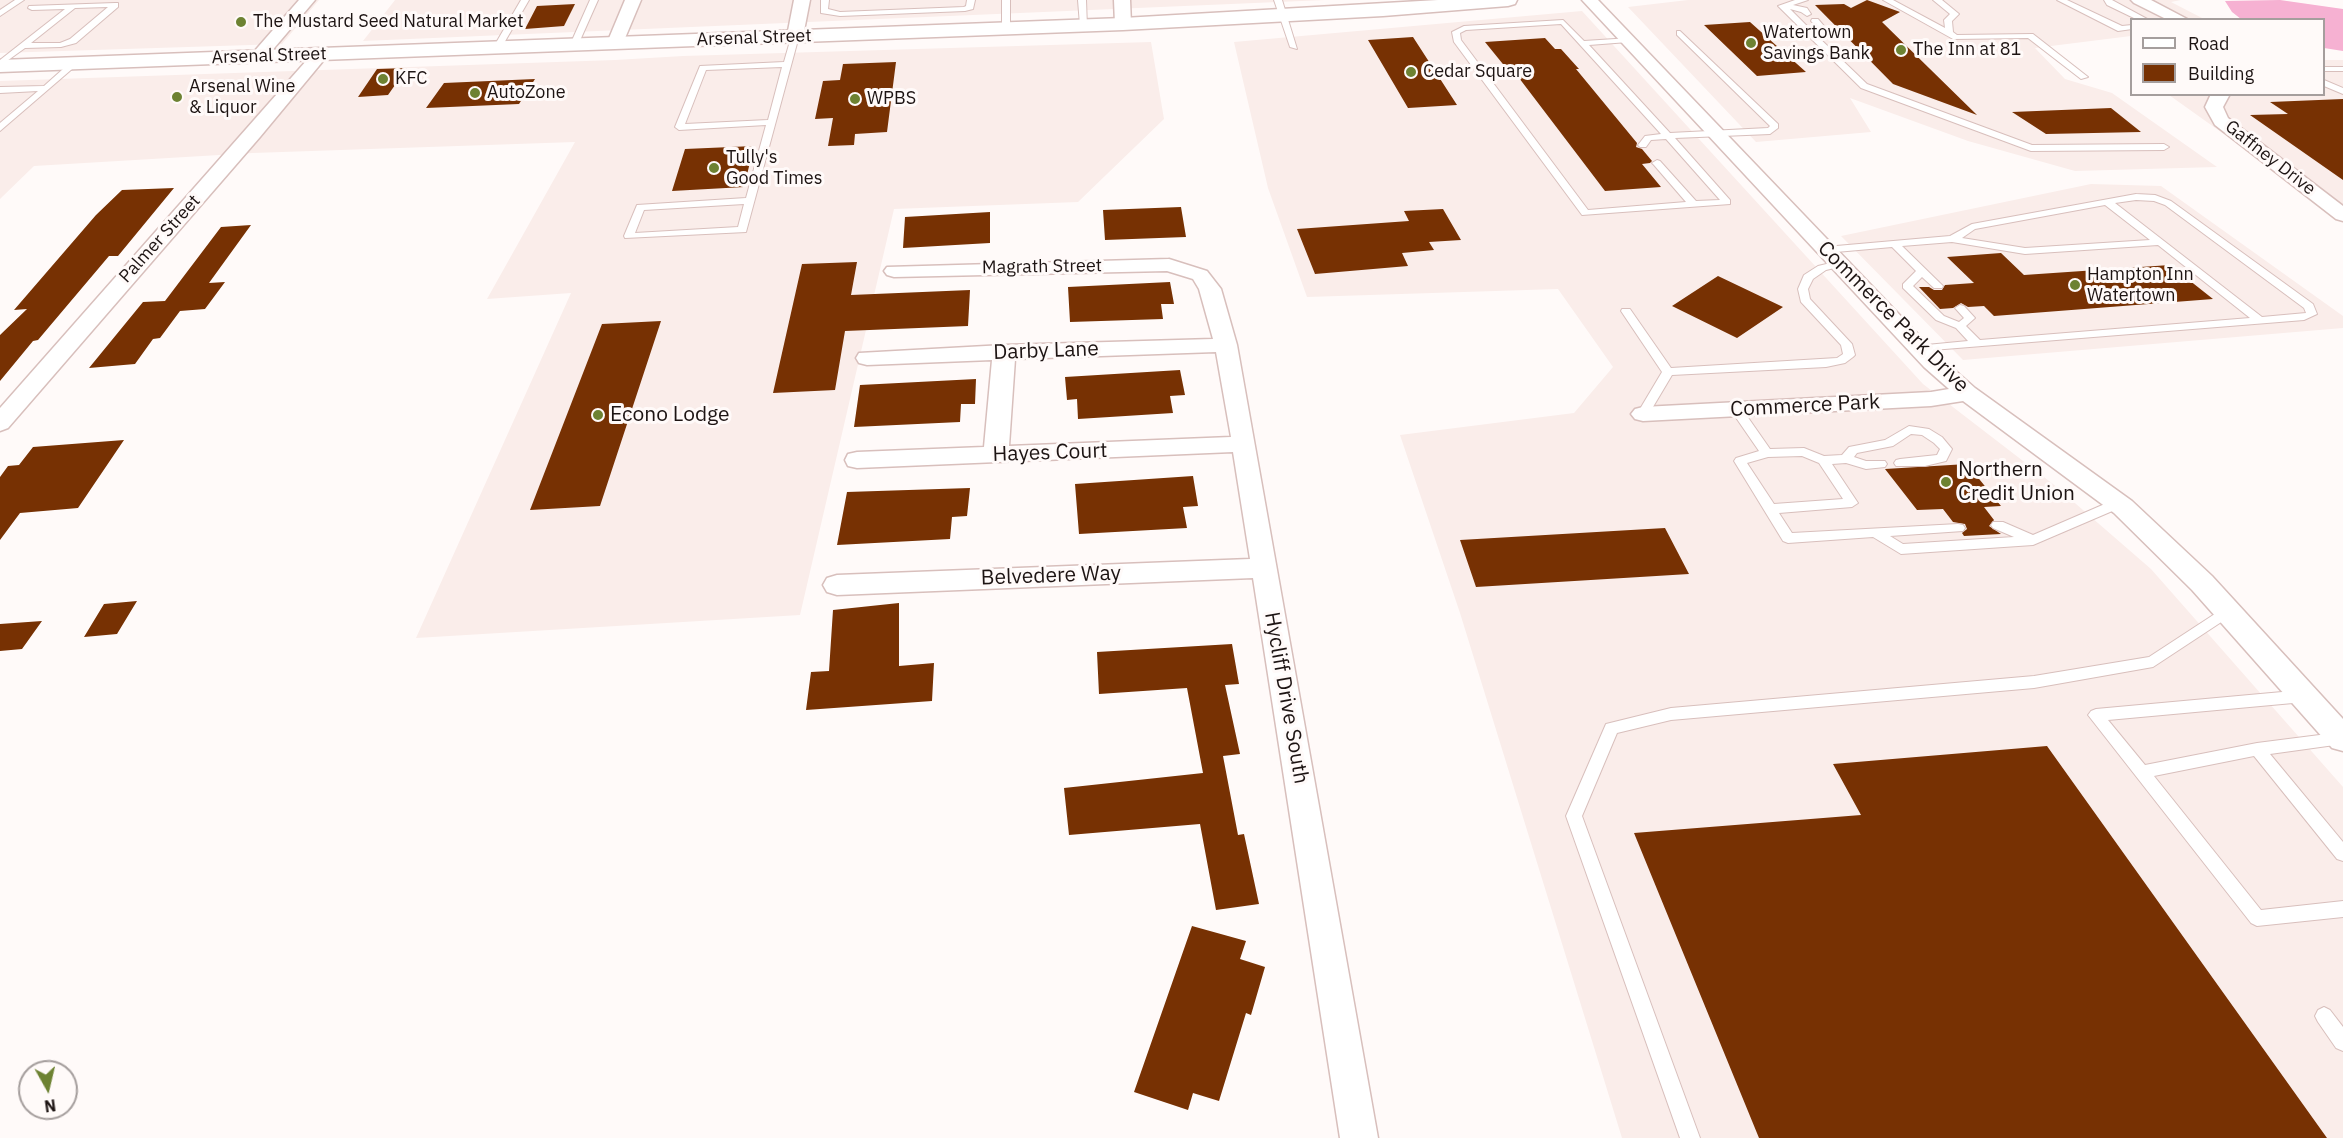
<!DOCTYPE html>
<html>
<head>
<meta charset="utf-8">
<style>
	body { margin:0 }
	#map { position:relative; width:2343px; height:1138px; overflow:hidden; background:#fffaf9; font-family:"IBM Plex Sans",sans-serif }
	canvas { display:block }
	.legend { position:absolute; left:2130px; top:18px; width:195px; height:78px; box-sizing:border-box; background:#fffaf9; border:2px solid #a59e9d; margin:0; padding:8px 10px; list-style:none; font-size:18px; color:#1d1413 }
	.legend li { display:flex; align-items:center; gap:12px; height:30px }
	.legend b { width:30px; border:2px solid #a59e9d }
	.north { position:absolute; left:18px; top:1060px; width:60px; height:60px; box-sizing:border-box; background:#fffaf9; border:2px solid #a59e9d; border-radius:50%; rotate:172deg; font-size:16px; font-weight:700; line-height:24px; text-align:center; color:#1d1413 }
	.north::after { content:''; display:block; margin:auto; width:21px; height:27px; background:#6d8232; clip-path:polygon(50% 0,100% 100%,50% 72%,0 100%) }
</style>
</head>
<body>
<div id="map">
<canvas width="2343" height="1138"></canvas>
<ul class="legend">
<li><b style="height:8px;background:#fff"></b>Road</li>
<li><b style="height:16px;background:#773103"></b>Building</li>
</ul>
<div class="north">N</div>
</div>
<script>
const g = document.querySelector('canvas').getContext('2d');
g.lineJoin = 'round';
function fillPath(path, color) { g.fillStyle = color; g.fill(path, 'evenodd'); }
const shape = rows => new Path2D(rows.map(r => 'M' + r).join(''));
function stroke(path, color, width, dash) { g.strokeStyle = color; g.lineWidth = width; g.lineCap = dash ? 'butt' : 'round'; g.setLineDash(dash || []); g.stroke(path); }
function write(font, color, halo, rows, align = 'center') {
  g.font = font + ' "IBM Plex Sans",sans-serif'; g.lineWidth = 6; g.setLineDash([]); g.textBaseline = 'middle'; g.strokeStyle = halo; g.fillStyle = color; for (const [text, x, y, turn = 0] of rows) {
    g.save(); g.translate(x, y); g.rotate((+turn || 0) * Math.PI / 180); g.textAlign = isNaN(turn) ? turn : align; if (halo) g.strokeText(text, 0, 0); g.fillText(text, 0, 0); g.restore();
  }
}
const built = shape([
	[0,0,319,0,282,44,0,53],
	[395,0,1325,0,363,41],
	[1688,0,2181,0,2171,2,2204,19,2132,20,2131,36,2035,48,2065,79,2112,93,2217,167,2075,171,1968,141,1850,98,1871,132,1756,142,1628,7],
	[1582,11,1923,384,2053,484,2151,569,2343,787,2343,1138,1622,1138,1460,613,1400,435,1574,413,1613,367,1558,289,1307,297,1268,188,1234,42],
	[1151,42,1164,119,1078,202,894,209,800,615,416,638,571,293,487,299,575,142,253,153,34,166,0,199,0,81,615,60,683,56],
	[2324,60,2343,60,2343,219,2169,95,2324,94],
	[2091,184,2161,186,2343,316,2343,328,1963,360,1841,236]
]);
const water = shape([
	[2280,0,2343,9,2343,51,2324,48,2324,20,2241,19,2232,12,2225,1]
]);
const building = shape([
	[1867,0,1900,12,1882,22,1977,115,1893,84,1815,5,1844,4,1851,8],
	[575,4,564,26,525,29,537,6],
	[1750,22,1806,72,1757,76,1704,25],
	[1413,37,1457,105,1408,108,1368,40],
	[1545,38,1555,49,1561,49,1579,69,1576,69,1637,143,1636,147,1642,149,1652,161,1650,163,1642,164,1661,187,1605,191,1516,74,1511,74,1485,42],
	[896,62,887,132,855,134,854,145,828,146,833,118,815,119,823,81,840,80,843,64],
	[407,68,388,95,358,97,377,69],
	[535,79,519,104,426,108,444,83],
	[2343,99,2343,180,2250,115,2288,114,2270,102],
	[2111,108,2141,132,2046,134,2012,112],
	[754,146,744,187,672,191,685,149],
	[174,188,118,256,109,256,38,340,33,341,0,381,0,335,27,309,14,310,96,215,122,190],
	[1181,207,1186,237,1105,240,1103,210],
	[1443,209,1461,240,1429,242,1434,250,1402,253,1408,266,1315,274,1297,229,1409,221,1404,211],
	[990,212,990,243,903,248,905,217],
	[251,225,209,283,225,282,205,309,180,311,160,338,153,339,135,364,89,368,143,302,165,301,221,227],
	[2001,253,2024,275,2170,265,2213,299,1994,316,1984,306,1968,307,1961,303,1953,308,1940,309,1919,287,1929,287,1934,290,1942,290,1945,285,1974,283,1947,257],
	[857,262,851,295,970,290,968,326,845,331,835,390,773,393,802,264],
	[1718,276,1783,307,1737,338,1672,306],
	[1170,282,1174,304,1161,304,1163,319,1070,322,1068,287],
	[661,321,600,506,530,510,602,324],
	[1180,370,1185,395,1170,396,1173,413,1078,419,1077,399,1067,400,1065,377],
	[976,379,975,404,961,404,960,422,854,427,860,385],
	[124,440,78,508,20,513,0,540,0,477,8,466,19,465,33,447],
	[1967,464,2001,506,1984,507,1994,520,1989,526,2001,534,1964,536,1962,533,1967,529,1965,524,1953,522,1943,509,1917,510,1885,469],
	[1193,476,1198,506,1183,507,1187,528,1079,534,1075,484],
	[970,488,967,516,952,517,950,539,837,545,847,492],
	[1665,528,1689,574,1476,587,1460,540],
	[137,601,117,634,84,637,104,604],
	[899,603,899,666,934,663,932,701,806,710,811,672,829,671,833,610],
	[42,621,22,649,0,651,0,624],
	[1232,644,1239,684,1225,685,1240,754,1223,756,1238,835,1244,834,1259,904,1216,910,1200,824,1069,835,1064,788,1203,773,1187,688,1099,694,1097,652],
	[2047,746,2327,1138,1759,1138,1634,833,1861,815,1833,764],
	[1192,926,1246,941,1240,959,1265,967,1251,1015,1246,1013,1219,1101,1193,1093,1188,1110,1134,1092]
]);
const service = shape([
	[15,0,24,0,0,16,0,10,15,0],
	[521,0,529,0,500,50,494,50,493,48,521,0],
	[590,0,598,0,578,45,571,47,570,45,590,0],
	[821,0,829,0,828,9,840,12,964,7,966,6,967,0,975,0,973,9,965,11,840,16,821,13,821,0],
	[1002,0,1010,0,1010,28,1006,30,1002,28,1002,0],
	[1078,0,1086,0,1087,27,1080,25,1078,0],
	[1274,0,1282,0,1297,49,1290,47,1274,0],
	[1795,0,1808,0,1793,5,1807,8,1811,14,1807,16,1801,12,1790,9,1808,27,1815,25,1811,21,1812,19,1818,19,1824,26,1812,31,1867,84,2032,145,2164,144,2169,147,2164,150,2031,151,1861,88,1778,6,1795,0],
	[1883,0,1893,0,1945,28,1944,20,1950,14,1933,0,1942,0,1959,14,1952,21,1953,32,1957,35,2033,34,2088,77,2081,79,2028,38,1953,39,1883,0],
	[2057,0,2067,0,2122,26,2132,25,2132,29,2118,31,2057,0],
	[2104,0,2112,0,2149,20,2138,20,2107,5,2104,0],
	[115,3,118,3,118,7,76,43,61,47,25,48,0,66,0,60,65,9,32,10,28,8,29,6,115,3],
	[108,7,70,39,60,43,31,43,75,8,108,7],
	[1563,20,1584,41,1631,38,1632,40,1628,42,1589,45,1670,133,1768,128,1770,126,1677,35,1677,31,1680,31,1778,124,1778,128,1770,134,1675,138,1730,200,1730,204,1582,215,1454,42,1452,32,1464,26,1563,20],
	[1561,24,1661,134,1645,136,1638,145,1640,147,1646,147,1651,140,1666,139,1720,200,1696,201,1660,161,1657,160,1652,163,1654,165,1686,202,1588,210,1461,40,1460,33,1466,30,1561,24],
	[792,34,799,36,746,232,625,238,624,236,637,205,746,198,766,125,679,130,675,127,700,66,784,62,792,34],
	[782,67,768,120,685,124,706,70,782,67],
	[744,204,738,227,635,233,644,210,744,204],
	[72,61,79,63,0,131,0,123,38,91,0,93,0,87,44,86,72,61],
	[2324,67,2343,67,2343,71,2324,71,2324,67],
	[2324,80,2343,88,2343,94,2324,86,2324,80],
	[2136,194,2155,195,2171,201,2313,304,2317,314,2304,320,1920,351,1916,350,1916,346,1968,341,1956,328,1936,320,1903,288,1903,284,1916,271,1892,247,1825,253,1820,250,1825,247,1950,236,1972,224,2136,194],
	[2136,200,2154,201,2165,205,2304,308,2306,313,2262,317,2115,203,2136,200],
	[2105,205,2150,240,2025,248,1962,238,1975,229,2105,205],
	[1952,242,2025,254,2158,245,2250,318,1980,340,1966,326,1975,318,1964,306,1960,305,1955,308,1964,318,1959,322,1944,316,1913,286,1922,277,1934,288,1942,288,1943,286,1902,246,1952,242],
	[1839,261,1843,262,1843,266,1826,270,1813,279,1808,289,1810,299,1852,344,1855,355,1853,357,1845,363,1826,367,1672,375,1647,417,1639,417,1637,414,1662,372,1621,311,1622,309,1630,309,1671,368,1837,358,1843,354,1841,345,1801,302,1798,289,1804,275,1818,266,1839,261],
	[1736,405,1740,406,1770,449,1804,448,1824,456,1842,455,1849,447,1885,440,1909,426,1929,429,1942,437,1952,449,1946,461,1925,466,1896,466,1894,463,1896,460,1900,459,1937,455,1940,449,1934,443,1922,435,1911,434,1893,446,1857,453,1854,457,1866,461,1885,461,1887,464,1885,467,1866,469,1846,463,1832,464,1858,503,1852,507,1779,513,1792,533,1958,524,1963,525,1965,528,1963,531,1890,536,1903,544,2014,537,1993,528,1991,525,1993,522,2003,522,2033,535,2114,500,2119,499,2125,503,2124,506,2033,545,1901,554,1873,537,1788,543,1783,541,1734,461,1736,458,1759,451,1730,409,1736,405],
	[1802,456,1819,463,1843,499,1774,504,1747,463,1768,457,1802,456],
	[2227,606,2232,607,2234,611,2232,615,2153,667,2034,688,1671,720,1617,733,1582,816,1700,1138,1680,1138,1566,816,1606,724,1671,708,2034,676,2149,657,2227,606],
	[2304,690,2309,692,2311,696,2309,700,2304,702,2108,720,2145,765,2257,743,2343,732,2342,744,2270,754,2343,842,2343,861,2337,859,2254,756,2154,776,2261,910,2343,901,2343,917,2257,926,2251,923,2088,715,2091,711,2096,709,2304,690],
	[2324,1007,2330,1010,2343,1027,2343,1051,2336,1048,2318,1022,2315,1016,2318,1010,2324,1007]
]);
const minor = shape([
	[299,0,315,0,264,60,252,60,250,57,252,54,299,0],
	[625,0,641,0,623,43,615,48,609,46,607,43,625,0],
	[794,0,810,0,803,36,795,41,787,36,794,0],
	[1114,0,1130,0,1131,24,1129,27,1117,27,1115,24,1114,0],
	[1582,0,1598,0,1940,357,1975,388,2132,501,2212,576,2343,719,2343,751,2332,748,2192,590,2114,513,1963,401,1931,406,1643,421,1635,419,1631,414,1635,409,1643,407,1931,392,1949,389,1924,367,1582,0],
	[2131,0,2151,0,2189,20,2168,20,2134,3,2131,0],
	[320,50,328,55,260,137,8,428,0,431,0,408,314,52,320,50],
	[2211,94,2230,94,2223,107,2228,118,2343,206,2343,221,2336,219,2215,125,2205,107,2211,94],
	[1169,259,1207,271,1221,289,1237,345,1378,1138,1340,1138,1253,578,837,595,827,592,823,585,827,578,837,575,1250,559,1233,452,857,468,848,466,845,460,848,454,857,452,984,447,992,360,867,365,859,363,856,358,859,353,1004,345,1213,339,1199,289,1193,279,1167,271,894,277,887,275,884,271,887,267,1169,259],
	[1216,352,1231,437,1009,446,1015,359,1216,352]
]);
const trunk = shape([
	[1438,0,1517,0,1515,4,1508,6,1383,16,1123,30,0,72,0,60,1123,18,1438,0]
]);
const markers = [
	[241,22,6,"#6d8232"],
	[1751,43,6,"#6d8232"],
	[1901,50,6,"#6d8232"],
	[1411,72,6,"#6d8232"],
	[383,79,6,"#6d8232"],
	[475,93,6,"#6d8232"],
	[177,97,6,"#6d8232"],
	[855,99,6,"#6d8232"],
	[714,168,6,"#6d8232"],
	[2075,285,6,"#6d8232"],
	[598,415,6,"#6d8232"],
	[1946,482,6,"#6d8232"]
];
const farPoinames = [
	["The Mustard Seed Natural Market",253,22],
	["Watertown",1763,33],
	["Savings Bank",1763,54],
	["The Inn at 81",1913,50],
	["Cedar Square",1423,72],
	["KFC",395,79],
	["Arsenal Wine",189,87],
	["& Liquor",189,108],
	["AutoZone",487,93],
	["WPBS",867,99],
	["Tully's",726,158],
	["Good Times",726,179],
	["Hampton Inn",2087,275],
	["Watertown",2087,296]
];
const farStreetnames = [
	["Arsenal Street",754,38,-2],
	["Arsenal Street",269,56,-2],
	["Gaffney Drive",2270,158,38],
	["Palmer Street",160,239,-48],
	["Magrath Street",1042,267,-1]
];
const streetNames = [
	["Commerce Park Drive",1893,317,45],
	["Darby Lane",1046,351,-2],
	["Commerce Park",1805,406,-3],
	["Hayes Court",1050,453,-2],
	["Belvedere Way",1051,576,-2],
	["Hycliff Drive South",1286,698,80]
];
const poiNames = [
	["Econo Lodge",610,415],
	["Northern",1958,470],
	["Credit Union",1958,494]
];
fillPath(built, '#faedea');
fillPath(water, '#f6b1d2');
fillPath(building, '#773103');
stroke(service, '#d8bfbc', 2);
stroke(minor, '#d8bfbc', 3);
stroke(trunk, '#d8bfbc', 3);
fillPath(service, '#fff');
fillPath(minor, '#fff');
fillPath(trunk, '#fff');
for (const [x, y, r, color] of markers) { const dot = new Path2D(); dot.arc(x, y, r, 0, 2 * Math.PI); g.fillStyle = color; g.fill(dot); stroke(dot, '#fffaf9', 2); }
write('18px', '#1d1413', '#fffaf9', farPoinames, 'left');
write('18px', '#1d1413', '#fffaf9', farStreetnames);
write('21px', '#1d1413', '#fffaf9', streetNames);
write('21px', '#1d1413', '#fffaf9', poiNames, 'left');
</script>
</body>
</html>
